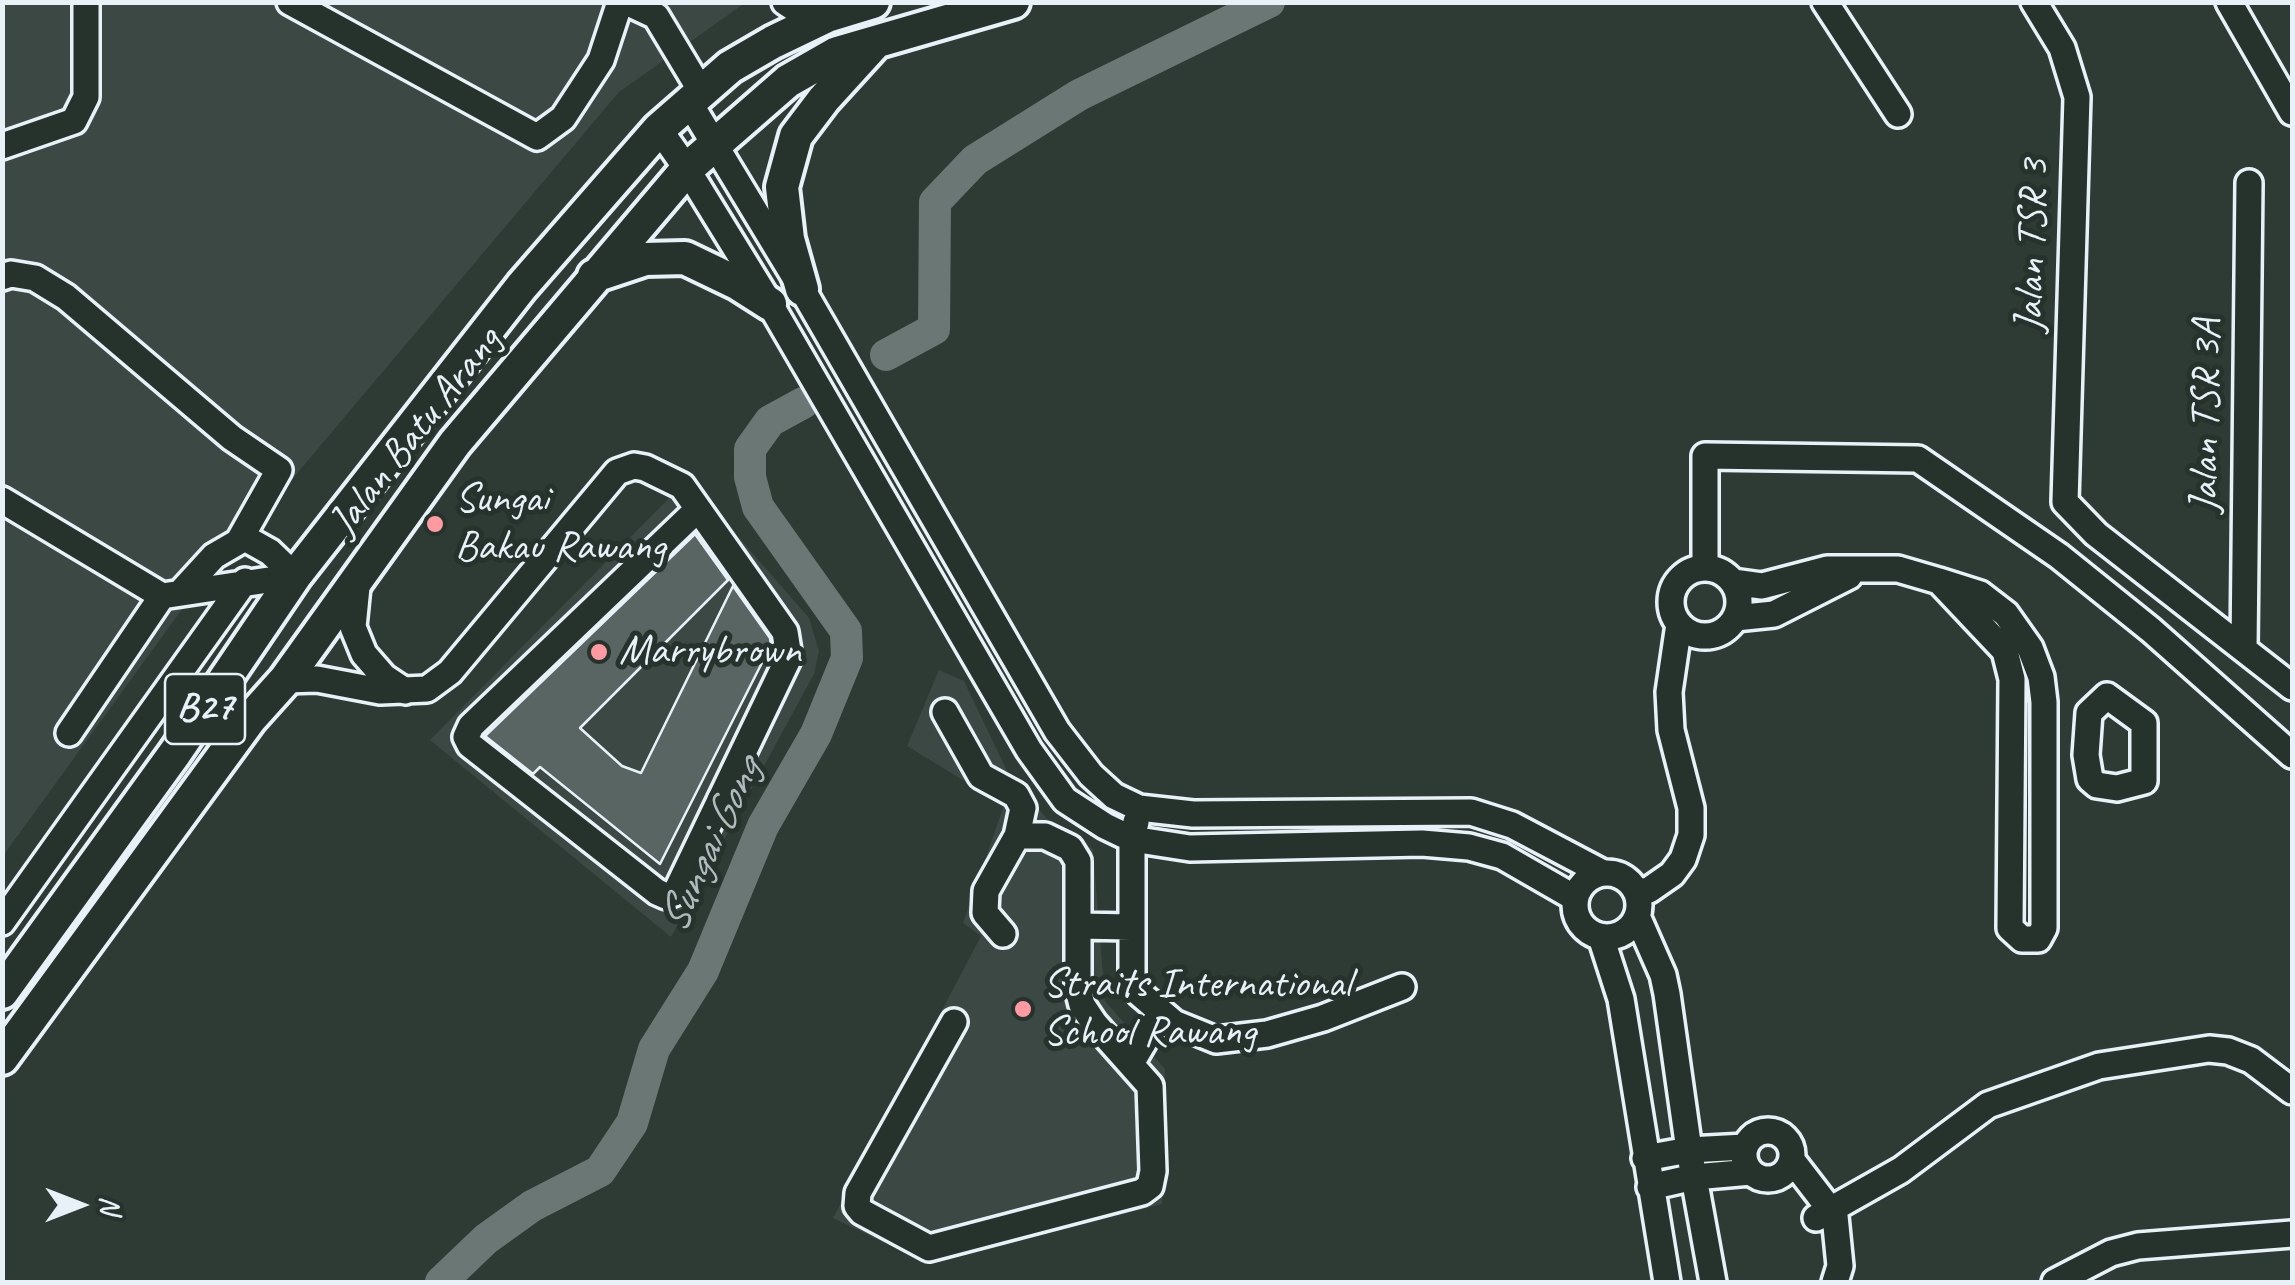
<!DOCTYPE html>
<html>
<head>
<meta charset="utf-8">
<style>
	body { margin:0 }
	#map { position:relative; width:2295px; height:1285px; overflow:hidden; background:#2e3b35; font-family:Caveat,sans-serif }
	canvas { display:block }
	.frame { position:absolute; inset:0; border:5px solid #e8f1f8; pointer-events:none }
	.north { position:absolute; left:30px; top:1155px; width:100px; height:100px; -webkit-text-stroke:8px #26332d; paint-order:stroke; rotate:90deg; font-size:28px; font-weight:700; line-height:40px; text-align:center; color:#e8f1f8 }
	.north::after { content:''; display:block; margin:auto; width:35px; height:45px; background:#e8f1f8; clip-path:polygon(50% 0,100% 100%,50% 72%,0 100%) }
</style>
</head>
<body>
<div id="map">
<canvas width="2295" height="1285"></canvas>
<div class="frame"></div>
<div class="north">N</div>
</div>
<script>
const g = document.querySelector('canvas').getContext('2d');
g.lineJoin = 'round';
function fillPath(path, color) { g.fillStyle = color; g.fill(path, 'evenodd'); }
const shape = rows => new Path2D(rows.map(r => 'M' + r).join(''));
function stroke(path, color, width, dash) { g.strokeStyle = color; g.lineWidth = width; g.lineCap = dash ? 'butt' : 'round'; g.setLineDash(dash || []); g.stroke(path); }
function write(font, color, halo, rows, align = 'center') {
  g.font = font + ' Caveat,sans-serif'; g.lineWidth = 10; g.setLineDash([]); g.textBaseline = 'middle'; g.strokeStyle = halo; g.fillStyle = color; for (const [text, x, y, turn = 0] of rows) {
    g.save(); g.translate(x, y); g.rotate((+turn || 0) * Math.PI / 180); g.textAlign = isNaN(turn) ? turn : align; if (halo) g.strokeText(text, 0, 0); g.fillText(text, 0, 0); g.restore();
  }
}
const built = shape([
	[3,3,745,3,619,92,180,612,3,856],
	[688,479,809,618,819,651,814,674,671,937,430,740],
	[939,670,964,681,1008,773,1049,821,1093,849,1105,1001,1165,1069,1162,1204,929,1264,833,1218,981,936,963,923,1004,805,907,746]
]);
const river = shape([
	[886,355,934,329,935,202,975,160,1079,95,1269,2],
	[441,1282,486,1239,532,1206,600,1171,632,1123,654,1049,703,971,763,826,816,734,847,658,846,631,758,507,750,477,750,449,770,421,803,403]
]);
const building = shape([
	[695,534,728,580,580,728,622,766,641,773,733,586,770,638,771,645,660,864,540,767,533,774,485,736,695,534]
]);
const minor = shape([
	[290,2,537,137,563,118,601,60,620,2],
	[626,2,656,16,701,91],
	[785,2,794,8,817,3],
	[1825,2,1898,114],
	[2034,2,2062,48,2077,97,2065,502,2096,534,2292,687],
	[2229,2,2292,112],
	[689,102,802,289,1057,731,1091,775,1114,796,1139,808,1193,814,1471,812,1512,825,1603,873],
	[659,129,687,169,770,304,1029,750,1065,800,1105,826,1132,839,1190,848,1422,843,1469,847,1502,856,1575,898],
	[2,146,74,121,86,97,86,2],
	[2,277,11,274,35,278,66,297,232,438,279,470,240,539],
	[2,500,162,596,295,576],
	[1705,568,1705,456,1918,459,2059,556,2151,630,2292,755],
	'1671 602a34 34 0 1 1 68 0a34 34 0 1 1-68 0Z',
	[358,577,353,627,364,654,384,677,405,691],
	[1733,582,1762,586,1827,569,1898,569,1939,581,1980,594,2006,614,2030,648,2041,677,2044,702,2044,928,2038,939,2022,939,2010,928,2012,679,2005,651,1939,581],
	[181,592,214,556,245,538,270,552,295,576],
	[1735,618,1774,614,1849,576],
	[2244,649,2249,183],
	[285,680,317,679,380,691,427,689,450,672,617,472,634,466,645,468,682,486,785,632,789,657,676,892,666,896,657,892,470,745,466,737,471,726,698,509],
	[2107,696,2144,723,2144,781,2117,788,2097,785,2090,779,2086,755,2089,713,2107,696],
	[945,712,981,776,1016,795,1023,808,1017,836,986,891,985,913,1003,934],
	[69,733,162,596],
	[1136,822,1132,839,1132,976,1139,993,1174,1023,1216,1040,1267,1034,1323,1018,1402,987],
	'1575 905a32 32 0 1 1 64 0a32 32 0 1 1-64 0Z',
	[1637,893,1649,890,1672,874,1683,859,1691,835,1691,808,1671,730,1669,692,1679,624],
	[1637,916,1663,975,1667,994,1689,1150,1713,1282],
	[2,922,245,581],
	[1078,926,1131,927],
	[1601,937,1621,999,1667,1282],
	[954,1022,858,1193,857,1206,862,1212,929,1248,1142,1192,1150,1186,1153,1171,1150,1086,1094,1023,1082,1005,1078,989,1078,861,1070,848,1045,836,1017,836],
	[1132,1062,1161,1012],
	'1744 1155a24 24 0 1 1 48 0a24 24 0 1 1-48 0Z',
	[1645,1158,1689,1150,1745,1147],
	[1792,1160,1835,1216,1840,1266,1835,1282],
	[1650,1187,1694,1177,1751,1172],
	[1816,1218,1901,1170,1988,1105,2099,1066,2209,1049,2228,1051,2251,1060,2292,1091],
	[2055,1282,2111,1253,2138,1246,2292,1234]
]);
const major = shape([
	[594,276,645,259,685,258,737,283,770,304],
	[802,289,788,239,782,187,796,136,824,99,875,43],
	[2,992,175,753,295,576,522,286,659,129,730,67,773,42,827,16,873,2],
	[2,1058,250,719,285,680,455,443,687,169,788,81,837,53,1013,2]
]);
const markers = [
	[435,524,10,"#ff9aa2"],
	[599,652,10,"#ff9aa2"],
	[1023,1009,10,"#ff9aa2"]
];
const shields = [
	[205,709,80]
];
const shieldNames = [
	["B27",205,709]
];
const streetNames = [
	["Jalan TSR 3",2033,246,-88],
	["Jalan TSR 3A",2207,416,-89],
	["Jalan Batu Arang",416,432,-52]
];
const poiNames = [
	["Sungai",455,500],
	["Bakau Rawang",455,548],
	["Marrybrown",619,652],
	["Straits International",1043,985],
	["School Rawang",1043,1033]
];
const waterNames = [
	["Sungai Gong",711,846,-65]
];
fillPath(built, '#3b4843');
stroke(river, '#6b7775', 32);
fillPath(building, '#596563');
stroke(building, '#e8f1f8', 2.5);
stroke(minor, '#e8f1f8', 32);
stroke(major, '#e8f1f8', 40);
stroke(minor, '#26332d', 25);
stroke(major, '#26332d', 32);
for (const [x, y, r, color] of markers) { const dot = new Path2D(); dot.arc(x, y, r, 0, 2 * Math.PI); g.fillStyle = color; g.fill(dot); stroke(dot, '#26332d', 4); }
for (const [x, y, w] of shields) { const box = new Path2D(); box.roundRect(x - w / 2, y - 35, w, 70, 8); g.fillStyle = '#26332d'; g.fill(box); stroke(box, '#e8f1f8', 2.5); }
write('bold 40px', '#e8f1f8', null, shieldNames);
write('42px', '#e8f1f8', '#26332d', streetNames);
write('42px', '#e8f1f8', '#26332d', poiNames, 'left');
write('italic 45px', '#b0babd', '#26332d', waterNames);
</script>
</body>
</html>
